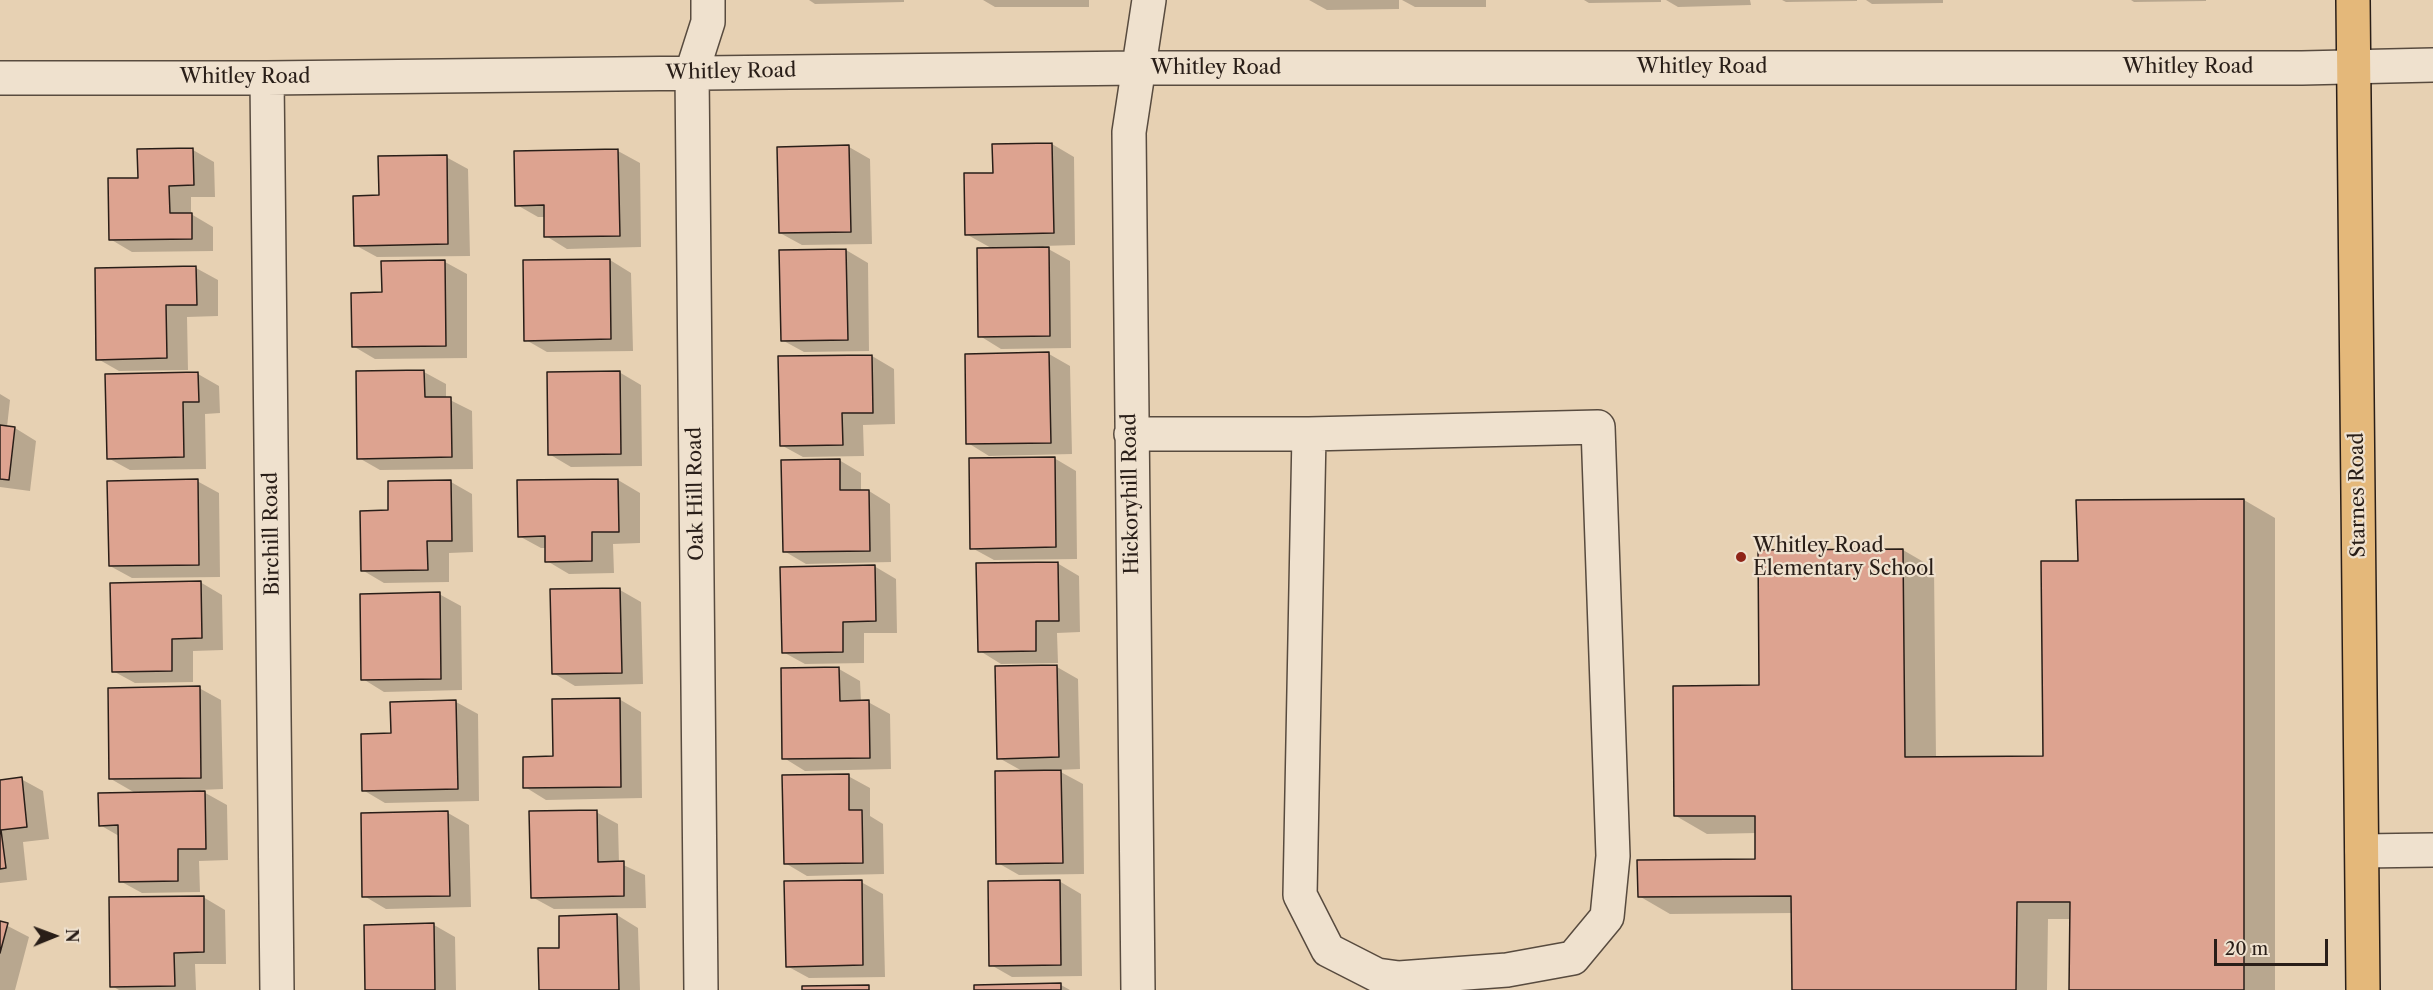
<!DOCTYPE html>
<html>
<head>
<meta charset="utf-8">
<style>
	body { margin:0 }
	#map { position:relative; width:2433px; height:990px; overflow:hidden; background:#e7d1b3; font-family:"Libre Caslon Text",serif }
	canvas { display:block }
	.north { position:absolute; left:24px; top:906px; width:60px; height:60px; -webkit-text-stroke:4px #efe1ce; paint-order:stroke; rotate:89deg; font-size:16px; font-weight:700; line-height:24px; text-align:center; color:#291e18 }
	.north::after { content:''; display:block; margin:auto; width:21px; height:27px; background:#291e18; clip-path:polygon(50% 0,100% 100%,50% 72%,0 100%) }
	.scale { position:absolute; left:2214px; top:939px; width:114px; height:27px; box-sizing:border-box; border:3px solid #291e18; border-top:0; padding-left:8px; font-size:18px; line-height:21px; white-space:nowrap; color:#291e18; -webkit-text-stroke:4px #efe1ce; paint-order:stroke }
</style>
</head>
<body>
<div id="map">
<canvas width="2433" height="990"></canvas>
<div class="north">N</div>
<div class="scale">20 m</div>
</div>
<script>
const g = document.querySelector('canvas').getContext('2d');
g.lineJoin = 'round';
function fillPath(path, color) { g.fillStyle = color; g.fill(path, 'evenodd'); }
const shape = rows => new Path2D(rows.map(r => 'M' + r).join(''));
function stroke(path, color, width, dash) { g.strokeStyle = color; g.lineWidth = width; g.lineCap = dash ? 'butt' : 'round'; g.setLineDash(dash || []); g.stroke(path); }
function write(font, color, halo, rows, align = 'center') {
  g.font = font + ' "Libre Caslon Text",serif'; g.lineWidth = 4.5; g.setLineDash([]); g.textBaseline = 'middle'; g.strokeStyle = halo; g.fillStyle = color; for (const [text, x, y, turn = 0] of rows) {
    g.save(); g.translate(x, y); g.rotate((+turn || 0) * Math.PI / 180); g.textAlign = isNaN(turn) ? turn : align; if (halo) g.strokeText(text, 0, 0); g.fillText(text, 0, 0); g.restore();
  }
}
const shadow = shape([
	[809,0,904,0,904,2,815,4],
	[983,0,1089,0,1089,7,995,7],
	[1309,0,1399,0,1399,9,1327,10],
	[1402,0,1486,0,1486,7,1415,7],
	[1584,0,1661,0,1661,2,1589,3],
	[1666,0,1750,0,1751,5,1678,7],
	[1782,0,1857,0,1857,1,1786,2],
	[1866,0,1943,0,1943,3,1872,4],
	[2131,0,2206,0,2206,1,2134,2],
	[1052,144,1074,157,1075,245,1043,246,1070,261,1071,348,1001,349,980,336,993,249,966,234,994,174],
	[849,147,870,159,872,244,802,245,780,233],
	[193,150,214,162,215,197,191,197,191,214,213,227,213,251,132,252,110,239,139,179],
	[618,151,640,163,641,247,567,249,546,236,545,217,538,217,517,205],
	[446,157,468,169,470,256,377,257,355,245,380,197],
	[846,250,868,263,869,351,804,352,782,340],
	[610,260,631,273,633,351,547,352,526,340],
	[383,262,445,262,467,274,467,358,375,359,353,346,383,294],
	[196,268,218,280,218,316,187,317,188,370,119,371,98,359],
	[1049,354,1070,366,1072,454,989,456,968,443],
	[872,356,894,369,895,424,863,425,864,456,803,457,781,445],
	[424,372,446,384,446,398,472,411,473,469,380,470,359,458,357,373],
	[619,372,641,385,642,466,571,467,549,454],
	[198,374,219,386,220,413,205,414,206,469,130,470,108,458],
	[0,394,10,400,7,427,15,428,36,441,30,491,0,487],
	[1054,458,1076,471,1077,559,994,560,972,548],
	[839,460,861,473,861,492,869,491,890,504,891,562,806,564,784,551],
	[618,480,640,493,640,543,613,544,614,573,569,574,547,561,547,548,541,548,519,536],
	[197,481,219,493,220,577,132,578,110,566],
	[451,482,472,494,473,552,449,553,449,582,384,583,362,570,390,512],
	[2244,500,2275,518,2275,990,2071,990,2071,919,2048,919,2047,990,1794,990,1793,913,1670,914,1639,896,1757,860,1757,833,1707,834,1676,816,1760,687,1903,550,1934,568,1936,758,2045,757],
	[1057,563,1079,576,1080,632,1057,633,1058,663,1001,664,980,651],
	[874,566,896,579,897,633,864,633,864,663,805,664,783,652],
	[200,582,222,595,223,650,193,651,193,682,135,683,113,671],
	[620,590,641,602,643,684,575,686,553,673],
	[439,594,461,606,462,690,384,692,363,679],
	[1057,667,1078,679,1080,769,1057,770,1083,784,1084,874,1019,875,998,863,1024,772,999,758],
	[839,669,860,681,861,702,868,702,890,714,891,769,805,771,784,758],
	[199,688,221,700,223,789,200,790,227,805,228,860,199,861,200,892,142,893,120,881,119,836,100,825,137,794,111,779],
	[619,699,641,712,642,798,546,800,525,787],
	[456,702,478,714,479,801,385,803,363,790],
	[848,776,870,788,870,816,883,824,884,874,807,876,785,863],
	[21,779,43,791,49,839,23,842,27,880,0,883,0,781],
	[596,812,618,824,619,863,645,875,646,908,554,909,532,897],
	[448,813,469,825,471,907,386,909,364,896],
	[1059,881,1081,894,1082,976,1012,977,991,965],
	[861,882,883,894,885,977,809,978,787,966],
	[203,897,225,910,226,964,195,964,196,990,119,990,112,986],
	[617,915,638,928,640,990,540,990,561,949],
	[0,922,29,937,15,990,0,990],
	[434,925,455,937,456,990,367,990],
	[1061,985,1070,990,975,990]
]);
const building = shape([
	[1052,143,1054,233,965,235,964,173,993,173,992,144,1052,143],
	[849,145,851,232,779,233,777,147,849,145],
	[193,148,194,185,169,186,170,213,192,213,192,239,109,240,108,178,138,178,137,149,193,148],
	[618,149,620,236,544,237,544,205,515,206,514,151,618,149],
	[447,155,448,244,354,246,353,196,379,195,378,156,447,155],
	[1049,247,1050,336,978,337,977,248,1049,247],
	[846,249,848,340,781,341,779,250,846,249],
	[610,259,611,339,524,341,523,260,610,259],
	[445,260,446,346,352,347,351,293,382,292,381,261,445,260],
	[196,266,197,305,166,305,167,358,96,360,95,268,196,266],
	[1049,352,1051,443,966,444,965,354,1049,352],
	[872,355,873,413,842,413,843,445,780,446,778,356,872,355],
	[424,370,425,397,451,397,452,457,357,459,356,371,424,370],
	[620,371,621,454,548,455,547,372,620,371],
	[198,372,199,402,183,402,184,457,107,459,105,374,198,372],
	[0,425,15,427,9,480,0,479,0,425],
	[1055,457,1056,547,970,549,969,458,1055,457],
	[840,459,840,490,869,490,870,551,783,552,781,460,840,459],
	[198,479,199,565,109,566,107,481,198,479],
	[618,479,619,532,592,532,592,561,545,562,545,536,518,537,517,480,618,479],
	[451,480,452,541,427,541,428,570,361,571,360,511,388,510,388,481,451,480],
	[2244,499,2244,990,2069,990,2070,902,2017,902,2016,990,1792,990,1791,896,1638,897,1637,860,1755,859,1755,816,1674,816,1673,686,1759,685,1758,550,1903,549,1905,757,2043,756,2041,561,2078,561,2076,500,2244,499],
	[1058,562,1059,621,1036,621,1036,651,978,652,976,563,1058,562],
	[875,565,876,621,843,622,843,652,782,653,780,567,875,565],
	[201,581,202,638,172,639,172,671,112,672,110,583,201,581],
	[620,588,622,673,552,674,550,589,620,588],
	[440,592,441,679,361,680,360,594,440,592],
	[1057,665,1059,757,997,759,995,666,1057,665],
	[839,667,840,701,869,700,870,758,782,759,781,668,839,667],
	[200,686,201,778,109,779,108,688,200,686],
	[620,698,621,787,523,788,523,757,553,756,552,699,620,698],
	[456,700,458,789,362,791,361,734,391,733,390,702,456,700],
	[1061,770,1063,863,996,864,995,771,1061,770],
	[849,774,849,810,862,810,863,863,784,864,782,775,849,774],
	[22,777,27,827,1,830,6,868,0,869,0,780,22,777],
	[205,791,206,849,178,849,178,881,119,882,118,825,99,826,98,793,205,791],
	[597,810,598,862,624,861,624,896,531,898,529,811,597,810],
	[448,811,450,896,362,897,361,813,448,811],
	[862,880,863,965,786,967,784,881,862,880],
	[1060,880,1061,965,989,966,988,881,1060,880],
	[204,896,204,952,174,953,175,986,110,987,109,897,204,896],
	[617,914,619,990,539,990,538,948,559,948,559,916,617,914],
	[0,921,8,923,0,953,0,921],
	[434,923,435,990,365,990,364,925,434,923],
	[1061,983,1061,990,974,990,974,985,1061,983],
	[869,985,869,990,802,990,802,986,869,985]
]);
const minor = shape([
	[0,78,267,78,1139,68,2302,68,2433,65],
	[267,78,277,990],
	[1131,434,1309,434,1598,427,1613,856,1607,917,1573,958,1507,970,1399,978,1377,975,1328,950,1300,895,1309,434],
	[2362,851,2433,850],
	[701,990,692,72,708,22,708,0],
	[1138,990,1129,132,1149,0]
]);
const major = shape([
	[2353,0,2363,990]
]);
const markers = [
	[1741,557,6,"#8f2418"]
];
const streetNames = [
	["Whitley Road",1702,67],
	["Whitley Road",2188,67],
	["Whitley Road",1216,68],
	["Whitley Road",731,72,-1],
	["Whitley Road",245,77],
	["Oak Hill Road",696,494,-91],
	["Hickoryhill Road",1131,494,-91],
	["Starnes Road",2358,495,-91],
	["Birchill Road",272,534,-91]
];
const poiNames = [
	["Whitley Road",1753,546],
	["Elementary School",1753,569]
];
fillPath(shadow, '#0003');
fillPath(building, '#dda390');
stroke(building, '#291e18', 1.5);
stroke(minor, '#584b3f', 36);
stroke(major, '#291e18', 36);
stroke(minor, '#efe1ce', 33);
stroke(major, '#e4b87a', 33);
for (const [x, y, r, color] of markers) { const dot = new Path2D(); dot.arc(x, y, r, 0, 2 * Math.PI); g.fillStyle = color; g.fill(dot); stroke(dot, '#efe1ce', 2); }
write('20px', '#291e18', '#efe1ce', streetNames);
write('20px', '#291e18', '#efe1ce', poiNames, 'left');
</script>
</body>
</html>
